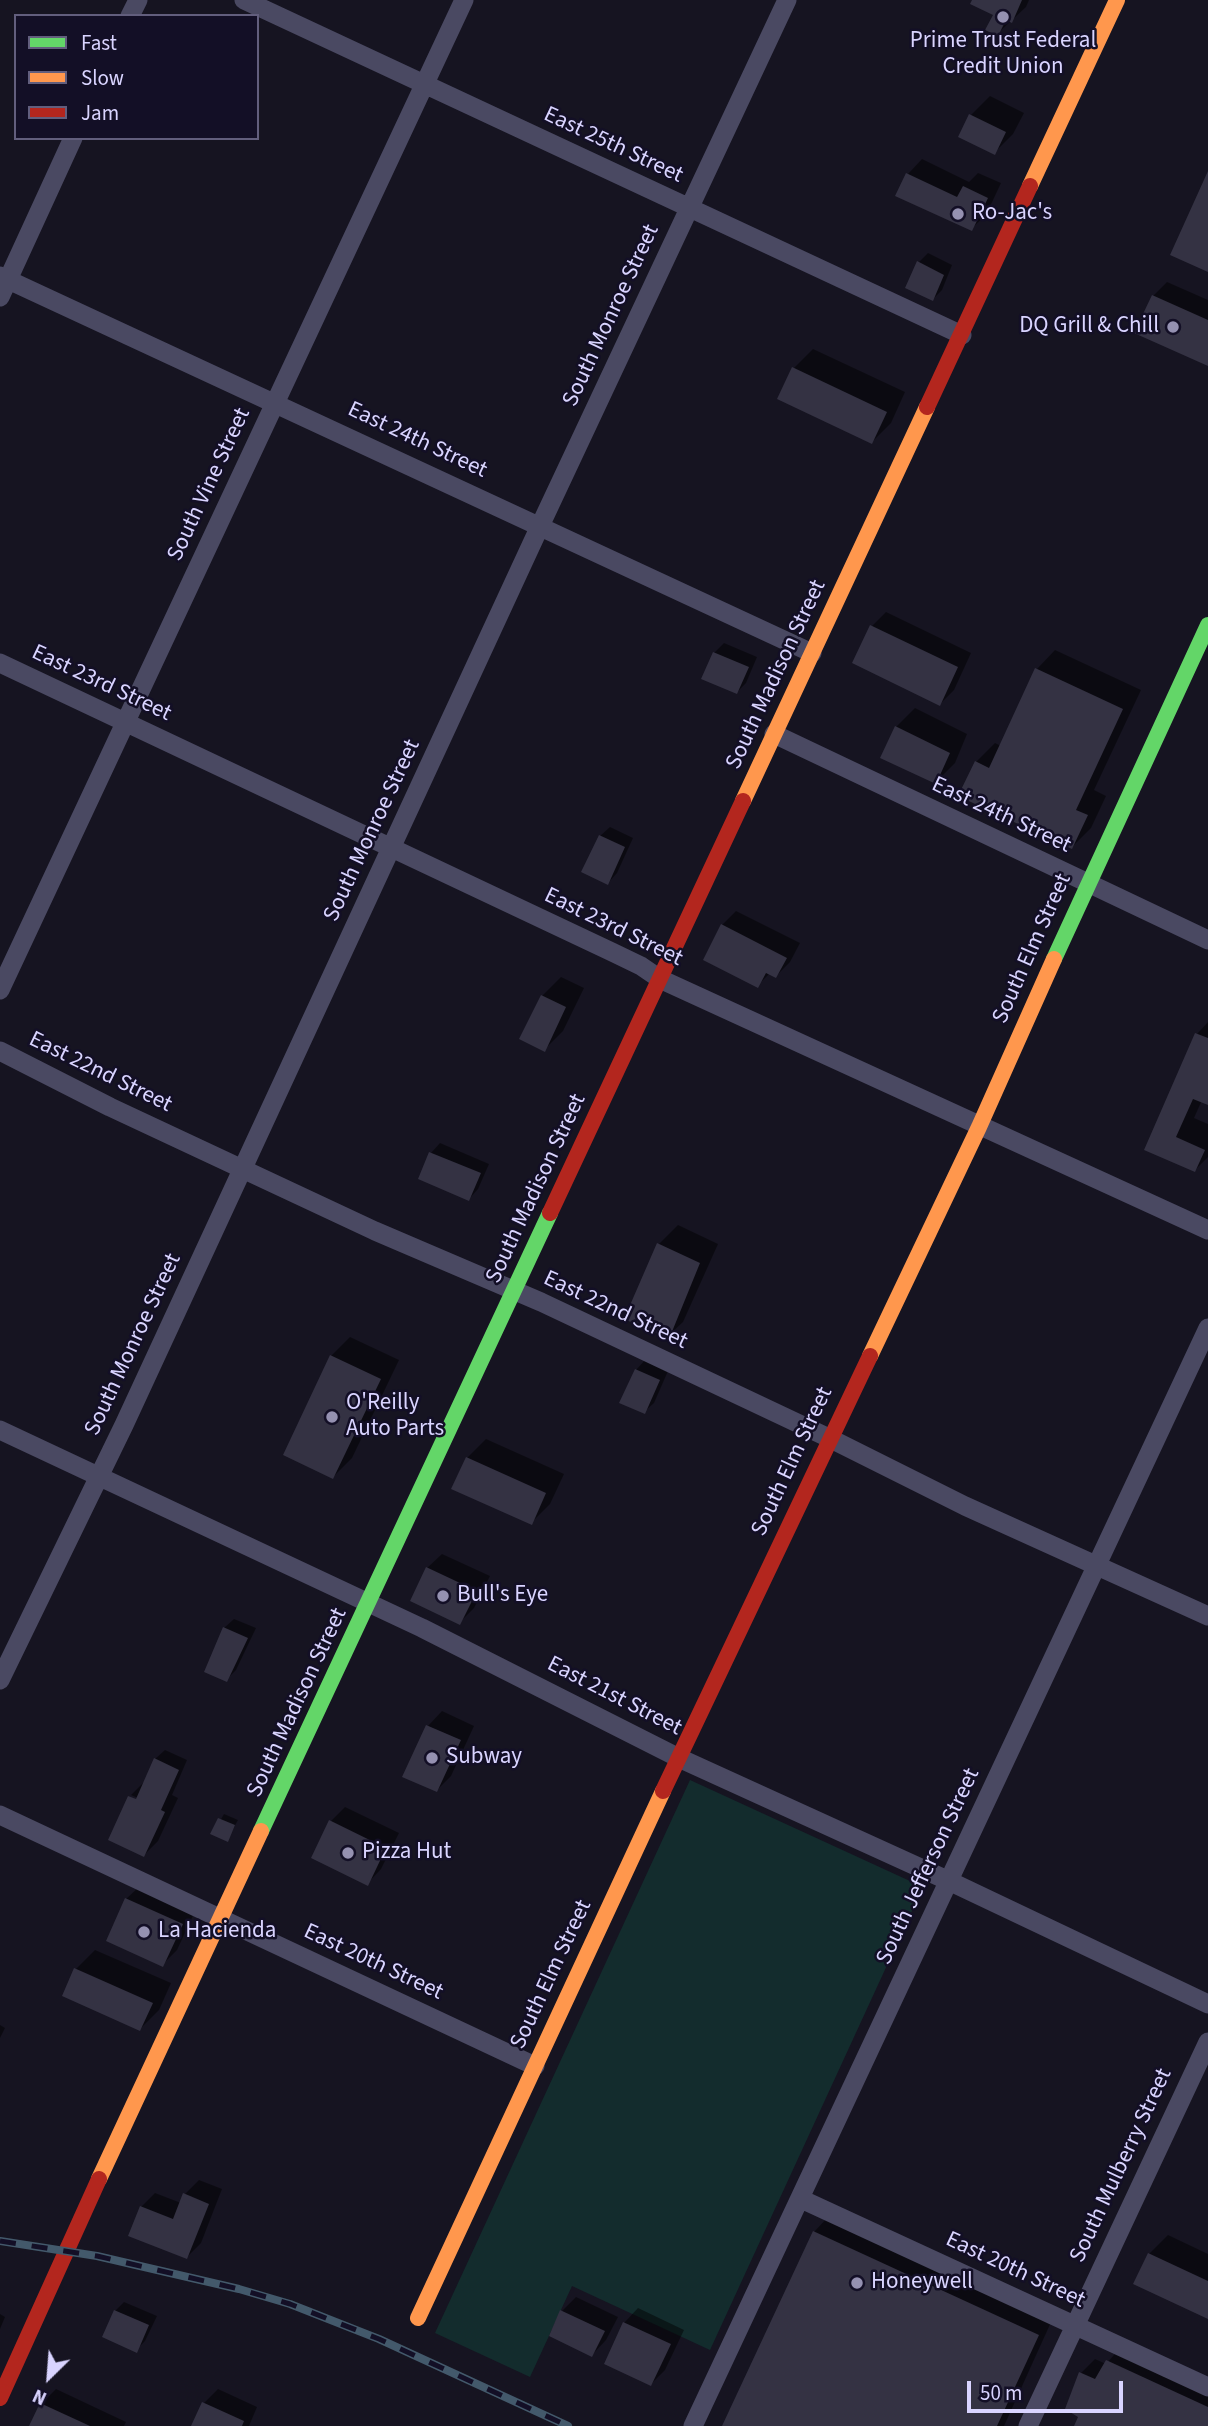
<!DOCTYPE html>
<html>
<head>
<meta charset="utf-8">
<style>
	body { margin:0 }
	#map { position:relative; width:1208px; height:2426px; overflow:hidden; background:#161421; font-family:"Source Sans 3",sans-serif }
	canvas { display:block }
	.legend { position:absolute; left:14px; top:14px; width:245px; height:126px; box-sizing:border-box; background:#130f26; border:2px solid #625e7d; margin:0; padding:9px 12px; list-style:none; font-size:21px; color:#d9d4ff }
	.legend li { display:flex; align-items:center; gap:14px; height:35px }
	.legend b { width:35px; border:2px solid #625e7d }
	.north { position:absolute; left:14px; top:2342px; width:70px; height:70px; -webkit-text-stroke:5px #130f26; paint-order:stroke; rotate:205deg; font-size:19px; font-weight:700; line-height:28px; text-align:center; color:#d9d4ff }
	.north::after { content:''; display:block; margin:auto; width:24px; height:32px; background:#d9d4ff; clip-path:polygon(50% 0,100% 100%,50% 72%,0 100%) }
	.scale { position:absolute; left:967px; top:2381px; width:156px; height:32px; box-sizing:border-box; border:4px solid #d9d4ff; border-top:0; padding-left:9px; font-size:21px; line-height:24px; white-space:nowrap; color:#d9d4ff; -webkit-text-stroke:5px #130f26; paint-order:stroke }
</style>
</head>
<body>
<div id="map">
<canvas width="1208" height="2426"></canvas>
<ul class="legend">
<li><b style="height:9px;background:#63d668"></b>Fast</li>
<li><b style="height:9px;background:#ff974d"></b>Slow</li>
<li><b style="height:9px;background:#b3261e"></b>Jam</li>
</ul>
<div class="north">N</div>
<div class="scale">50 m</div>
</div>
<script>
const g = document.querySelector('canvas').getContext('2d');
g.lineJoin = 'round';
function fillPath(path, color) { g.fillStyle = color; g.fill(path, 'evenodd'); }
const shape = rows => new Path2D(rows.map(r => 'M' + r).join(''));
function stroke(path, color, width, dash) { g.strokeStyle = color; g.lineWidth = width; g.lineCap = dash ? 'butt' : 'round'; g.setLineDash(dash || []); g.stroke(path); }
function write(font, color, halo, rows, align = 'center') {
  g.font = font + ' "Source Sans 3",sans-serif'; g.lineWidth = 5; g.setLineDash([]); g.textBaseline = 'middle'; g.strokeStyle = halo; g.fillStyle = color; for (const [text, x, y, turn = 0] of rows) {
    g.save(); g.translate(x, y); g.rotate((+turn || 0) * Math.PI / 180); g.textAlign = isNaN(turn) ? turn : align; if (halo) g.strokeText(text, 0, 0); g.fillText(text, 0, 0); g.restore();
  }
}
const green = shape([
	[690,1780,923,1887,710,2350,572,2286,530,2377,435,2333]
]);
const shadow = shape([
	[974,0,1029,0,1026,7,997,34,995,14],
	[990,96,1024,113,1013,134,994,153,971,115],
	[922,159,969,182,978,173,1001,183,986,215,971,229,898,195,908,174],
	[928,253,952,265,942,290,933,299,919,262],
	[1167,282,1208,300,1208,364,1153,296],
	[813,349,905,392,891,423,872,442,794,368],
	[886,612,971,653,954,690,940,704,872,626],
	[724,643,757,657,746,683,737,692,714,653],
	[1055,650,1141,690,1094,790,1106,796,1091,828,1072,847,976,762,995,743,1001,746,1037,669],
	[915,708,967,734,955,763,936,782,896,727],
	[610,827,633,838,617,873,608,883,600,836],
	[736,911,800,943,790,962,776,976,770,973,757,986,722,925],
	[561,977,584,988,563,1031,544,1050,542,996],
	[1208,1022,1208,1103,1202,1100,1194,1118,1208,1124,1208,1157,1195,1170,1146,1149,1197,1034],
	[440,1143,489,1164,478,1189,469,1199,420,1178,431,1153],
	[678,1225,718,1244,683,1322,668,1336,659,1244],
	[350,1337,399,1360,352,1458,333,1477,331,1356],
	[645,1360,668,1371,654,1403,644,1412,636,1370],
	[486,1439,564,1474,550,1504,531,1523,467,1458],
	[442,1554,490,1576,474,1608,460,1622,427,1568],
	[234,1619,256,1628,236,1670,227,1679,224,1628],
	[442,1711,474,1726,451,1776,437,1790,405,1776,428,1726],
	[165,1750,187,1760,172,1795,178,1798,158,1841,144,1855,138,1798,131,1795,144,1782,155,1759],
	[345,1807,399,1833,381,1869,367,1884,331,1821],
	[224,1814,238,1820,227,1840,213,1833],
	[141,1885,196,1909,177,1950,163,1964,126,1899],
	[95,1950,171,1983,159,2010,140,2029,64,1995,76,1969],
	[0,2025,5,2028,0,2038],
	[199,2180,222,2189,201,2243,187,2257,141,2207,155,2193,181,2203,185,2194],
	[828,2217,1052,2320,1004,2426,724,2426,814,2232],
	[1168,2235,1208,2254,1208,2317,1149,2254],
	[576,2297,618,2317,606,2340,592,2355,562,2311],
	[124,2302,157,2316,145,2341,136,2350,115,2311],
	[638,2308,684,2330,665,2370,651,2384,624,2323],
	[0,2314,5,2317,0,2329],
	[1121,2347,1208,2387,1208,2426,1076,2426,1080,2417,1081,2373,1095,2359,1106,2364],
	[56,2389,126,2422,124,2426,31,2426,41,2404],
	[218,2389,257,2407,249,2426,193,2426,204,2403]
]);
const building = shape([
	[972,0,1022,0,1012,23,1006,20,998,36,985,30,993,15,970,4],
	[969,114,1006,132,995,155,958,137],
	[1208,171,1208,272,1170,255],
	[906,173,957,197,963,186,988,198,972,231,895,196],
	[917,261,944,275,933,301,905,288],
	[1152,295,1208,320,1208,366,1134,333],
	[792,367,887,412,872,444,777,399],
	[870,625,958,667,940,706,852,663],
	[713,652,749,667,737,694,701,679],
	[1035,668,1123,709,1076,810,1088,815,1072,849,958,796,975,761,989,768],
	[895,726,950,753,936,784,880,758],
	[599,835,625,847,608,885,581,872],
	[721,924,787,958,776,978,766,973,758,988,703,960],
	[541,995,566,1007,545,1052,519,1039],
	[1195,1033,1208,1038,1208,1105,1193,1099,1176,1137,1205,1150,1195,1172,1144,1150],
	[429,1152,481,1173,469,1201,418,1179],
	[657,1243,700,1263,669,1339,624,1319],
	[330,1355,381,1379,333,1479,283,1455],
	[635,1369,660,1380,645,1414,619,1403],
	[466,1457,546,1493,532,1525,451,1489],
	[426,1567,477,1591,460,1625,410,1601],
	[223,1627,248,1638,227,1682,204,1672],
	[426,1725,461,1740,437,1792,402,1777],
	[154,1758,179,1770,161,1810,165,1812,144,1857,108,1840,128,1796,136,1799],
	[218,1818,235,1825,228,1842,210,1834],
	[329,1820,386,1848,368,1886,311,1858],
	[125,1898,183,1924,163,1967,106,1941],
	[74,1968,153,2003,140,2031,62,1996],
	[183,2193,209,2204,187,2259,128,2236,140,2206,173,2219],
	[813,2231,1039,2335,997,2426,722,2426],
	[1148,2253,1208,2281,1208,2319,1133,2284],
	[114,2310,149,2325,137,2353,102,2337],
	[560,2310,605,2331,592,2357,549,2336],
	[623,2322,671,2344,651,2386,604,2364],
	[1106,2360,1208,2407,1208,2426,1074,2426,1078,2417,1065,2409,1079,2372,1095,2379],
	[202,2402,244,2421,242,2426,191,2426],
	[40,2403,90,2426,29,2426]
]);
const street = shape([
	[244,0,962,335],
	[130,16,138,0],
	[0,276,812,653],
	[0,297,73,138],
	[0,663,612,952,641,966,660,979,1208,1230],
	[774,734,1208,940],
	[0,990,464,0],
	[0,1051,110,1107,375,1231,541,1302,829,1438,965,1506,1208,1616],
	[0,1430,422,1628,679,1758,949,1881,1208,2004],
	[0,1680,124,1425,540,526,787,0],
	[0,1815,535,2066],
	[801,2199,1208,2387],
	[693,2426,1208,1328],
	[1028,2426,1208,2042]
]);
const fast = shape([
	[1054,959,1208,625],
	[261,1831,550,1213]
]);
const slow = shape([
	[1030,186,1117,0],
	[743,801,927,407],
	[870,1356,979,1127,1054,959],
	[99,2179,261,1831],
	[418,2318,663,1791]
]);
const jam = shape([
	[927,407,1030,186],
	[550,1213,743,801],
	[663,1791,870,1356],
	[0,2398,99,2179]
]);
const rail = shape([
	[0,2241,97,2256,239,2289,290,2304,379,2339,568,2426]
]);
const markers = [
	[1003,17,7,"#9591b1"],
	[958,214,7,"#9591b1"],
	[1173,327,7,"#9591b1"],
	[332,1417,7,"#9591b1"],
	[443,1596,7,"#9591b1"],
	[432,1758,7,"#9591b1"],
	[348,1853,7,"#9591b1"],
	[144,1932,7,"#9591b1"],
	[857,2283,7,"#9591b1"]
];
const poiNames = [
	["Prime Trust Federal",1003,42,"center"],
	["Credit Union",1003,68,"center"],
	["Ro-Jac's",972,214],
	["DQ Grill & Chill",1159,327,"right"],
	["O'Reilly",346,1404],
	["Auto Parts",346,1430],
	["Bull's Eye",457,1596],
	["Subway",446,1758],
	["Pizza Hut",362,1853],
	["La Hacienda",158,1932],
	["Honeywell",871,2283]
];
const streetNames = [
	["East 25th Street",613,146,25],
	["South Monroe Street",612,316,-65],
	["East 24th Street",417,441,25],
	["South Vine Street",210,485,-65],
	["South Madison Street",777,675,-65],
	["East 23rd Street",101,684,25],
	["East 24th Street",1001,816,25],
	["South Monroe Street",373,831,-65],
	["East 23rd Street",613,928,26],
	["South Elm Street",1033,949,-66],
	["East 22nd Street",100,1073,26],
	["South Madison Street",537,1189,-65],
	["East 22nd Street",615,1311,25],
	["South Monroe Street",134,1345,-65],
	["South Elm Street",793,1462,-65],
	["East 21st Street",614,1697,27],
	["South Madison Street",298,1703,-65],
	["South Jefferson Street",929,1867,-65],
	["East 20th Street",373,1963,25],
	["South Elm Street",552,1975,-65],
	["South Mulberry Street",1122,2166,-65],
	["East 20th Street",1015,2271,25]
];
fillPath(green, '#132c2d');
fillPath(shadow, '#0007');
fillPath(building, '#343243');
stroke(street, '#4a4962', 19);
stroke(fast, '#63d668', 16);
stroke(slow, '#ff974d', 16);
stroke(jam, '#b3261e', 16);
stroke(rail, '#43596b', 8);
stroke(rail, '#130f26', 5, [16]);
for (const [x, y, r, color] of markers) { const dot = new Path2D(); dot.arc(x, y, r, 0, 2 * Math.PI); g.fillStyle = color; g.fill(dot); stroke(dot, '#130f26', 2.5); }
write('23px', '#d9d4ff', '#130f26', poiNames, 'left');
write('23px', '#d9d4ff', '#130f26', streetNames);
</script>
</body>
</html>
